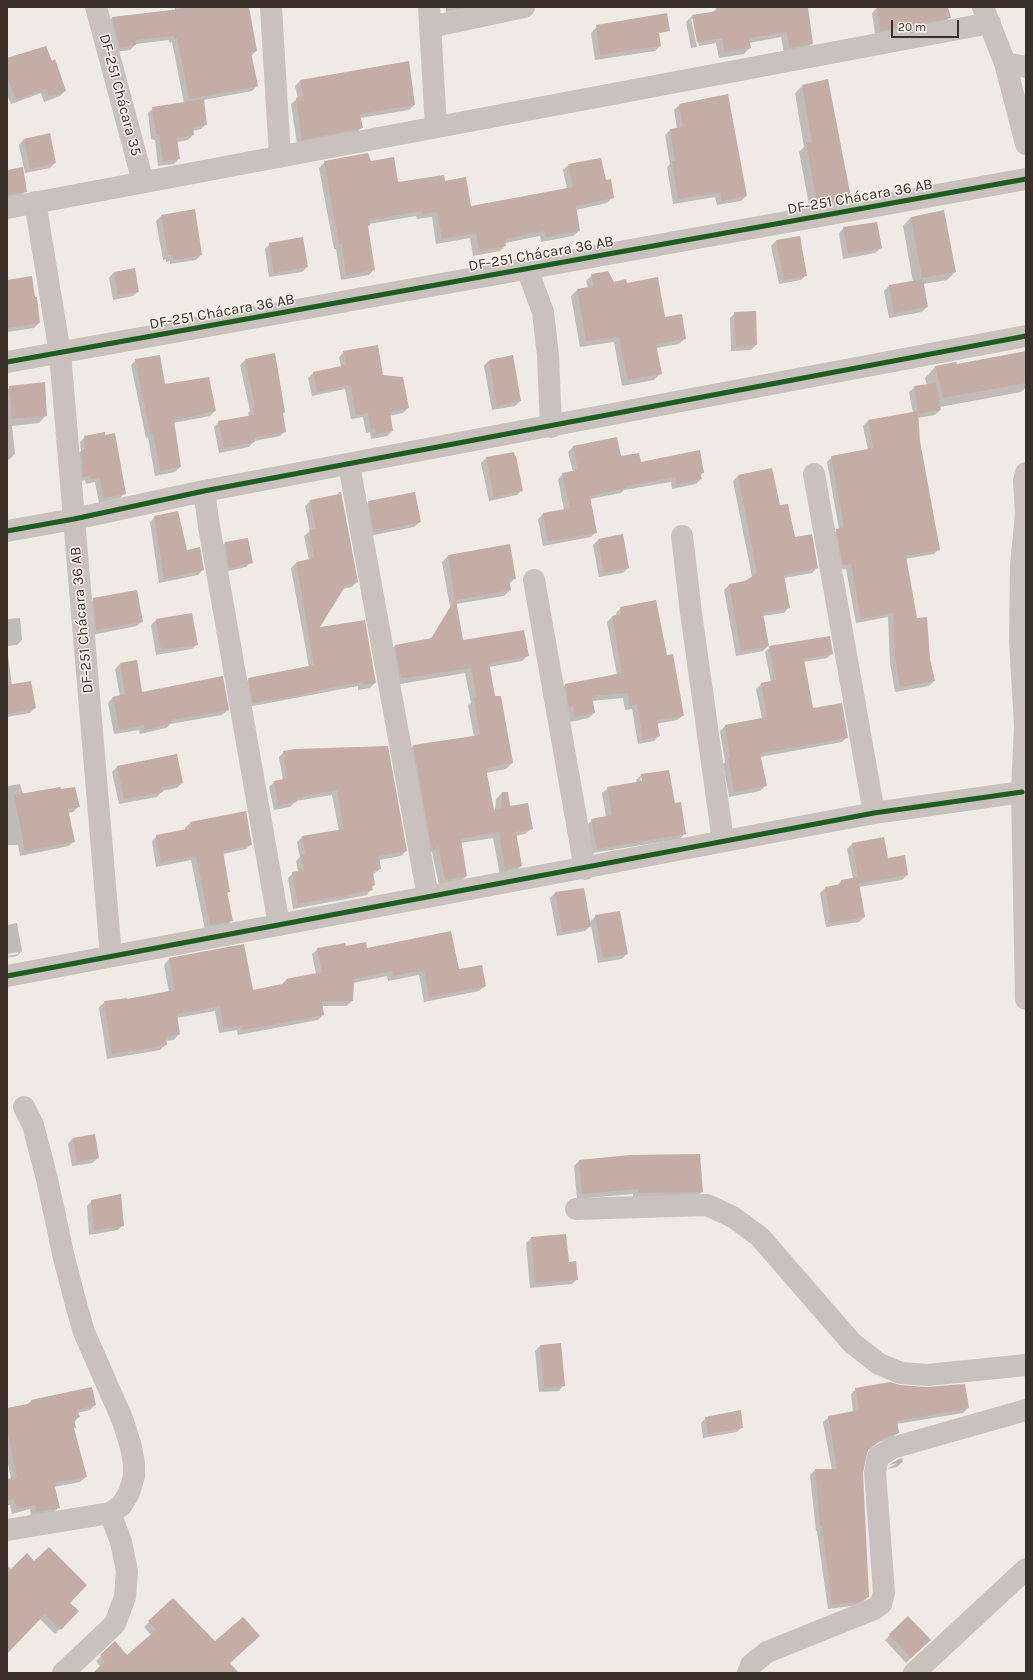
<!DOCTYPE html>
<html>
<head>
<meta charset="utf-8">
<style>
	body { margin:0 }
	#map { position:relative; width:1033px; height:1680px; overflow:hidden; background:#efeae4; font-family:Karla,sans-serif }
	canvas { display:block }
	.frame { position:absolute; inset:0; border:8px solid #3b2f2a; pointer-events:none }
	.scale { position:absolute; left:891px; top:20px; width:68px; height:18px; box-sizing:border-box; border:2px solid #3b2f2a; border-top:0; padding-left:5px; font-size:12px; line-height:14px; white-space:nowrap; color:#3b2f2a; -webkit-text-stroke:3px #fbf4ec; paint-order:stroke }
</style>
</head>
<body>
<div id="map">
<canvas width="1033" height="1680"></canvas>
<div class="frame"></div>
<div class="scale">20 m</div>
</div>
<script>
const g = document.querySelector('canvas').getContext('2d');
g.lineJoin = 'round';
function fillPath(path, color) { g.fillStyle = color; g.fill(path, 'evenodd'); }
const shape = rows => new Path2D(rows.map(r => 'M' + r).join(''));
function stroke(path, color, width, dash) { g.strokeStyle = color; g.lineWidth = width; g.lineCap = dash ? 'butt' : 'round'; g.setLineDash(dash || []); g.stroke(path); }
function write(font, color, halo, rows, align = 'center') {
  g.font = font + ' Karla,sans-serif'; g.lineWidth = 3; g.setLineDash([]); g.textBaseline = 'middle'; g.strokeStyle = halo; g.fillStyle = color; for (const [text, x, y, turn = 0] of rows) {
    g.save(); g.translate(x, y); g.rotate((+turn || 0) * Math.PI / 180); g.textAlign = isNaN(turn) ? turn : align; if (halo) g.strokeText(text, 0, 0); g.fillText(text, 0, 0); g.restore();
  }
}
const shadow = shape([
	[175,7,219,7,256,51,251,56,257,86,252,91,203,100,206,124,201,129,192,131,193,135,188,140,177,142,179,159,174,164,158,166,155,140,151,139,148,113,153,108,184,103,172,42,170,43,169,40,136,44,130,50,115,52,107,23,112,18,175,10],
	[446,7,476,7,446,12],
	[724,7,807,7,812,43,806,49,784,53,781,37,749,43,750,48,744,54,719,58,716,43,699,46,693,19,691,19,697,47,691,48,686,22,692,16,713,12,717,8],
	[883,7,947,7,950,17,945,22,875,35,872,13,877,8],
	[655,19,660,46,655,51,595,60,591,33,596,28],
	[7,59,65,91,60,96,44,102,41,93,11,104,7,95],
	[300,81,414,105,409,110,360,118,361,128,356,133,297,144,291,104,298,98,295,86],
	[802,86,850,197,843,205,810,210,799,152,804,147,795,93],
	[679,105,746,196,741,201,717,205,715,197,673,204,667,167,670,164,665,135,670,130,677,129,674,110],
	[50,134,55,163,50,168,25,173,19,145,24,139],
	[325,162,370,162,397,183,444,182,470,207,567,189,563,170,568,165,605,182,613,197,607,203,576,210,579,231,573,236,541,242,540,236,505,243,505,246,500,251,473,256,470,238,436,244,432,217,417,219,416,216,369,224,367,227,374,269,369,275,341,280,336,249,334,249,319,168],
	[7,171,26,191,20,197,7,200],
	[194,210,201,255,196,260,170,264,170,261,166,262,166,259,163,260,156,221,161,216],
	[911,217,955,272,947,280,923,284,927,307,922,312,889,318,884,291,889,286,913,282,903,226],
	[844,228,881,248,875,253,843,259,839,233],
	[776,241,806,275,801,280,779,284,771,246],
	[270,244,307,267,302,272,269,277,265,249],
	[114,272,138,291,133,296,113,300,109,278],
	[592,275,614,283,626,284,665,318,685,338,679,344,656,348,660,374,654,380,622,386,614,342,580,347,571,296,577,290,588,288,586,281],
	[7,281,34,298,36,298,39,323,34,328,7,332],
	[735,313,756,345,751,350,731,351,730,318],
	[344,352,382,376,408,408,403,413,389,416,392,431,387,436,371,439,370,432,366,433,363,417,351,419,345,389,312,396,308,378,313,373,341,367,339,357],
	[1026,352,1026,387,1021,392,940,407,940,410,935,415,917,418,919,441,939,549,934,554,905,559,916,619,929,659,934,681,929,686,895,692,890,663,888,617,856,623,846,569,838,570,832,535,839,529,827,462,832,457,868,450,863,426,868,421,913,413,909,392,915,387,927,385,925,378,935,367,956,365],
	[136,360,164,385,215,411,210,416,173,423,180,467,175,472,155,476,148,437,146,438,131,365],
	[245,360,284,412,282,414,285,431,280,436,254,441,249,447,219,453,214,427,219,422,249,417,248,413,250,411,240,365],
	[489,360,520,401,515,406,492,410,484,366],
	[10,387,46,415,39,423,12,426,15,454,7,461,7,390],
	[85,437,125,493,120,498,99,503,95,482,86,484,85,480,78,482,76,456,81,451,80,442],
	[574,446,640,463,703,473,700,476,701,479,696,484,672,489,671,482,624,490,621,493,590,499,596,532,591,537,543,546,538,519,543,514,564,510,558,479,563,474,573,472,568,452],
	[486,458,522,490,517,495,489,501,481,463],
	[738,476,779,506,794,539,817,568,812,573,784,578,789,607,784,613,763,616,768,646,763,651,736,656,724,590,729,585,746,582,752,577,733,481],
	[339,493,357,582,352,587,342,589,318,628,375,683,370,688,358,690,358,686,248,707,244,684,249,679,309,667,291,568,296,563,309,560,304,536,310,531,305,506,310,501,337,496],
	[369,502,420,522,414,527,369,536,364,507],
	[155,517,203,570,198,575,159,583,150,522],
	[247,539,251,562,246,567,224,572,220,548,225,543],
	[598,540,628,568,623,573,599,577,593,545],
	[509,545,515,578,509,584,510,590,504,596,456,604,462,641,528,655,522,661,489,667,495,698,512,763,506,769,486,773,493,811,495,810,496,799,502,793,510,808,532,828,525,834,515,836,521,866,515,872,500,875,493,838,460,843,466,876,460,882,439,885,432,852,428,855,407,752,413,746,474,737,468,705,471,703,465,673,400,684,389,652,395,646,430,640,450,607,442,562,448,556],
	[94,599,142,621,137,626,91,635,89,604],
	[621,608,683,715,677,720,656,724,659,736,654,741,638,744,632,709,625,710,623,698,592,701,594,713,589,718,570,722,568,711,564,711,560,690,565,685,617,675,607,622,612,617,616,616,616,613],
	[20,618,22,640,17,645,7,646,7,619],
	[156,620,197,644,192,649,156,655,151,625],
	[770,647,832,653,827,658,804,662,812,710,847,737,842,742,760,757,765,786,760,791,729,797,723,764,725,762,720,731,725,726,762,719,756,689,761,684,771,682,765,652],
	[7,648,12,685,35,708,30,713,7,717],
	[120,664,142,693,228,710,222,715,170,724,166,728,140,734,139,730,114,734,108,703,113,697,120,696,115,669],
	[295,750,406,851,401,856,379,860,380,869,372,875,374,885,367,895,293,909,288,878,293,873,298,872,296,861,300,857,297,842,302,837,339,831,332,795,296,801,290,807,274,810,269,787,274,782,283,780,279,757,284,752],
	[117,767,182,783,177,788,162,791,157,797,119,804,112,772],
	[641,775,674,805,685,833,680,839,592,853,587,825,592,820,606,817,602,793,608,788,637,783,636,780],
	[640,778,642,778,642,786],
	[20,784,23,794,78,807,73,812,68,813,74,841,69,846,20,856,18,845,7,845,7,786],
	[246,812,251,844,246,849,223,854,229,891,227,894,232,920,227,926,205,930,191,860,156,867,152,841,157,836,186,831,185,828,190,823],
	[852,844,887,859,907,875,902,880,859,887,864,917,859,922,826,927,820,893,825,888,837,886,841,881,853,879,847,849],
	[555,893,589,923,596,916,627,954,622,959,598,963,591,925,585,931,557,936,550,898],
	[17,923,22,951,17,956,7,958,7,956,18,954,18,952,7,954,7,925],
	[345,947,366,949,458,970,485,986,479,991,424,1002,419,975,388,981,387,976,353,983,352,1001,346,1006,321,1006,323,1015,318,1020,238,1035,237,1030,219,1033,215,1011,176,1018,179,1034,174,1040,165,1041,166,1044,160,1050,107,1059,99,1007,105,1002,126,1000,169,992,164,965,169,959,252,991,281,985,287,979,316,974,312,954,318,949],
	[73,1138,98,1158,92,1163,72,1166,68,1144],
	[579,1161,702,1192,696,1197,633,1198,633,1194,577,1199,574,1166],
	[92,1201,123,1225,118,1230,89,1235,87,1206],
	[531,1238,568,1263,577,1279,572,1284,530,1288,526,1243],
	[540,1346,564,1385,559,1391,539,1392,535,1351],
	[856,1389,968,1408,963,1413,896,1424,898,1433,892,1438,879,1442,866,1452,862,1473,868,1597,863,1602,852,1606,828,1609,817,1531,816,1531,810,1475,815,1470,832,1470,823,1422,829,1417,853,1412,851,1394],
	[32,1400,95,1405,90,1410,77,1413,79,1417,74,1422,75,1428,73,1429,86,1477,80,1482,54,1487,58,1508,53,1513,31,1517,30,1509,12,1514,10,1505,7,1505,7,1480,11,1479,7,1459,7,1409,27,1405],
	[706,1418,742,1427,737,1432,703,1438,701,1423],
	[902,1460,902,1462,897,1467,887,1469],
	[7,1565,12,1570,69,1603,77,1611,55,1634,40,1619,7,1649],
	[173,1599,228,1663,229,1673,94,1673,101,1667,96,1661,115,1643,127,1656,151,1635,144,1627],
	[908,1617,924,1645,906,1663,885,1640]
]);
const building = shape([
	[180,7,249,7,257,51,251,52,258,86,189,99,177,38,175,39,174,36,136,40,136,45,120,48,112,17,180,9],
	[716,7,808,7,813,44,789,48,787,32,749,38,751,48,724,52,722,38,697,42,692,15,717,11],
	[877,7,948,7,951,18,880,31],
	[667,13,670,31,659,33,661,46,600,55,596,25],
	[46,46,52,61,55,59,66,91,49,97,46,89,16,100,7,77,7,58],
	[409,61,415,105,360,114,363,128,302,140,296,98,303,96,300,80],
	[828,79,851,198,817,203,806,143,812,142,802,85],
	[728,94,747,196,722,201,720,192,678,199,672,161,675,161,670,129,683,127,679,104],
	[204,99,207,125,193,127,194,135,177,138,180,159,163,161,159,135,156,134,152,107],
	[50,133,56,163,30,169,24,139],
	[368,153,371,161,394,157,398,182,444,175,445,181,466,177,471,206,573,187,568,164,601,158,606,180,611,179,614,198,576,206,580,231,546,237,545,231,505,239,506,246,479,251,476,233,442,239,437,212,422,214,422,211,369,220,370,225,368,226,375,270,346,275,342,244,339,244,324,161],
	[23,167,27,192,7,195,7,170],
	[195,209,202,255,175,260,174,257,171,257,171,255,168,255,161,215],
	[944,210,956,272,922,278,911,217],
	[877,222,882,248,848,254,843,227],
	[800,236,807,276,784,280,776,240],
	[303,237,308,267,274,273,269,243],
	[135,268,139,292,118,295,114,272],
	[608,271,614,282,626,279,627,283,658,277,665,317,682,314,686,339,656,344,662,374,628,380,619,337,586,341,577,289,594,286,591,274],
	[32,276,35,297,37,297,40,323,7,328,7,280],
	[923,279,928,307,894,313,889,285],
	[756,311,757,345,736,346,734,312],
	[378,345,383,375,403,377,409,408,390,412,393,431,376,434,375,428,371,429,368,413,356,415,350,385,317,392,313,372,346,365,343,351],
	[1026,351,1026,383,943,398,935,366,956,362,957,364],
	[275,353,285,412,283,413,286,432,254,438,255,442,224,448,218,421,254,415,253,407,255,406,245,359],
	[160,355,165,384,209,377,216,411,174,420,181,467,160,471,153,433,150,433,135,359],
	[513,355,521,401,497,406,489,360],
	[45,382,47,416,12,419,9,386],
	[936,383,941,410,919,414,914,386],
	[918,411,920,441,940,550,906,556,917,618,927,617,930,659,935,681,900,687,895,657,893,613,861,619,851,564,843,565,836,529,844,527,831,456,873,448,868,420],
	[105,432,105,435,115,433,126,494,104,498,100,478,91,479,90,476,83,477,81,450,86,449,84,436],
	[617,437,621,456,639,453,641,462,700,450,704,473,700,473,702,479,677,484,675,477,627,486,627,488,590,496,597,533,548,541,543,513,570,508,562,473,578,470,573,446],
	[514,452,515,456,516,456,523,491,494,497,486,457],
	[772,468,780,505,788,504,795,537,812,534,818,568,784,575,790,608,763,613,769,646,741,651,729,584,745,581,757,573,738,475],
	[339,492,341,492,358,582,346,585,320,627,365,620,376,683,363,685,363,682,324,689,302,695,253,703,248,678,314,665,296,562,314,558,309,530,316,529,310,500,339,494],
	[415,492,421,522,374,532,368,501],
	[178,511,187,550,200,547,204,570,164,579,154,516],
	[623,534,629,568,604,573,598,539],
	[248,538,253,563,229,568,225,542],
	[510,544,516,579,509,580,511,590,456,600,463,640,524,630,529,656,489,663,495,696,501,696,513,763,486,768,494,810,501,808,502,792,508,792,510,806,528,803,533,829,516,832,522,866,505,870,499,832,461,839,467,876,445,880,438,846,435,850,432,850,413,745,480,735,474,698,477,698,471,668,406,678,406,677,401,678,395,645,432,638,455,600,448,555],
	[137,590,143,622,96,630,93,598],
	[656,600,667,655,673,654,684,716,657,720,660,736,643,740,637,704,629,706,628,693,592,696,595,713,575,717,573,706,569,707,565,684,622,673,612,616,621,614,620,607],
	[192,613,198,645,161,650,156,619],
	[830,636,833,654,804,659,813,708,842,703,848,738,760,753,767,786,734,792,728,758,730,758,725,725,767,717,761,683,776,680,769,646],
	[137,660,142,692,223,676,229,710,171,720,172,723,145,730,144,725,119,730,113,697,125,694,120,663],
	[31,681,36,708,7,714,7,685],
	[388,746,407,851,379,856,381,869,373,871,375,885,372,886,373,890,298,904,292,872,304,870,301,855,305,854,302,836,344,829,337,790,296,798,297,802,278,805,274,781,288,778,283,751,295,749],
	[177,754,183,783,162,787,163,792,124,799,117,766],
	[669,770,675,803,681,802,686,834,597,849,591,819,612,815,607,787,642,781,641,774],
	[60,787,61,789,75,787,80,807,68,809,75,842,25,851,14,795],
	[246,811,252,845,223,851,230,892,227,892,233,921,210,925,196,856,161,862,156,835,192,828,190,822],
	[884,837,888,858,905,855,908,875,859,883,865,917,831,923,825,887,841,884,841,880,858,877,852,843],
	[584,888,591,927,562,932,555,892],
	[620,911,628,954,603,958,595,915],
	[451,931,459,969,482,965,486,986,429,997,424,970,393,976,392,971,354,979,353,1001,322,1001,324,1015,243,1030,242,1025,224,1028,220,1006,177,1014,180,1034,166,1037,167,1045,112,1054,104,1001,127,998,127,999,175,990,169,958,244,944,253,990,287,983,286,979,322,972,317,948,345,943,346,946,366,942,367,948],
	[95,1134,99,1158,77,1162,73,1138],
	[700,1154,703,1192,638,1193,638,1189,582,1194,579,1160,630,1155],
	[121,1194,124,1226,94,1230,91,1200],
	[566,1234,569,1262,576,1261,578,1280,535,1283,531,1237],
	[561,1343,565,1386,544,1388,540,1345],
	[890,1382,900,1385,926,1387,965,1384,969,1408,897,1421,899,1433,885,1437,868,1450,863,1473,869,1597,858,1602,832,1605,822,1526,820,1526,815,1469,837,1469,828,1416,859,1410,855,1388],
	[92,1387,96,1405,77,1410,80,1417,74,1419,76,1428,74,1428,87,1477,54,1483,60,1508,36,1512,35,1505,17,1509,14,1499,7,1501,7,1479,17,1477,7,1431,7,1408,32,1403,31,1400],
	[741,1410,743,1428,708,1434,705,1417],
	[902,1458,903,1462,889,1465,897,1460],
	[49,1547,87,1585,70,1603,79,1611,61,1630,45,1614,7,1654,7,1573,27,1553,34,1561],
	[173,1598,215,1641,243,1617,260,1636,230,1663,239,1673,93,1673,105,1661,100,1655,115,1641,127,1655,156,1630,148,1621],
	[908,1616,931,1640,911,1658,889,1634]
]);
const minor = shape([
	[96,7,143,182],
	[271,7,280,157],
	[429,7,436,127],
	[983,7,1005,63,1026,144],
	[430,27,524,7],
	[1005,63,1026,67],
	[35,202,60,353,111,956],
	[7,208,990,23],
	[527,269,543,312,548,356,551,427],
	[7,362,1026,179],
	[349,465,428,897],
	[1026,473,1024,481,1026,514,1021,565,1020,640,1025,726,1022,792,1026,999],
	[814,474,874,813],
	[204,491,209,526,279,925],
	[7,531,74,519,204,491,1026,336],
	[682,536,691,613,723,841],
	[534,580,585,869],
	[7,976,874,813,1022,792],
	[576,1209,707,1205,733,1217,760,1237,852,1343,879,1364,901,1373,927,1375,1026,1365],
	[7,1530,110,1513,121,1506,129,1493,134,1476,134,1464,131,1447,123,1421,84,1332,77,1308,64,1258,47,1179,33,1125,24,1107],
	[63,1673,115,1624,125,1597,127,1571,121,1542,110,1513],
	[748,1673,751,1665,767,1652,874,1609,881,1604,884,1592,875,1472,878,1457,892,1448,1026,1410],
	[914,1673,1026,1569]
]);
const cycleway = shape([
	[7,362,1026,179],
	[7,531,74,519,204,491,1026,336],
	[7,976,874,813,1022,792]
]);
const streetNames = [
	["DF-251 Chácara 35",120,95,75],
	["DF-251 Chácara 36 AB",860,197,-10],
	["DF-251 Chácara 36 AB",541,254,-10],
	["DF-251 Chácara 36 AB",222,312,-10],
	["DF-251 Chácara 36 AB",82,620,-95]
];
fillPath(shadow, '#0003');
fillPath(building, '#c4ada5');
stroke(minor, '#c9c2bc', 22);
stroke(cycleway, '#1b5e20', 5);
write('15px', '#3b2f2a', '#fbf4ec', streetNames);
</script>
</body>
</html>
